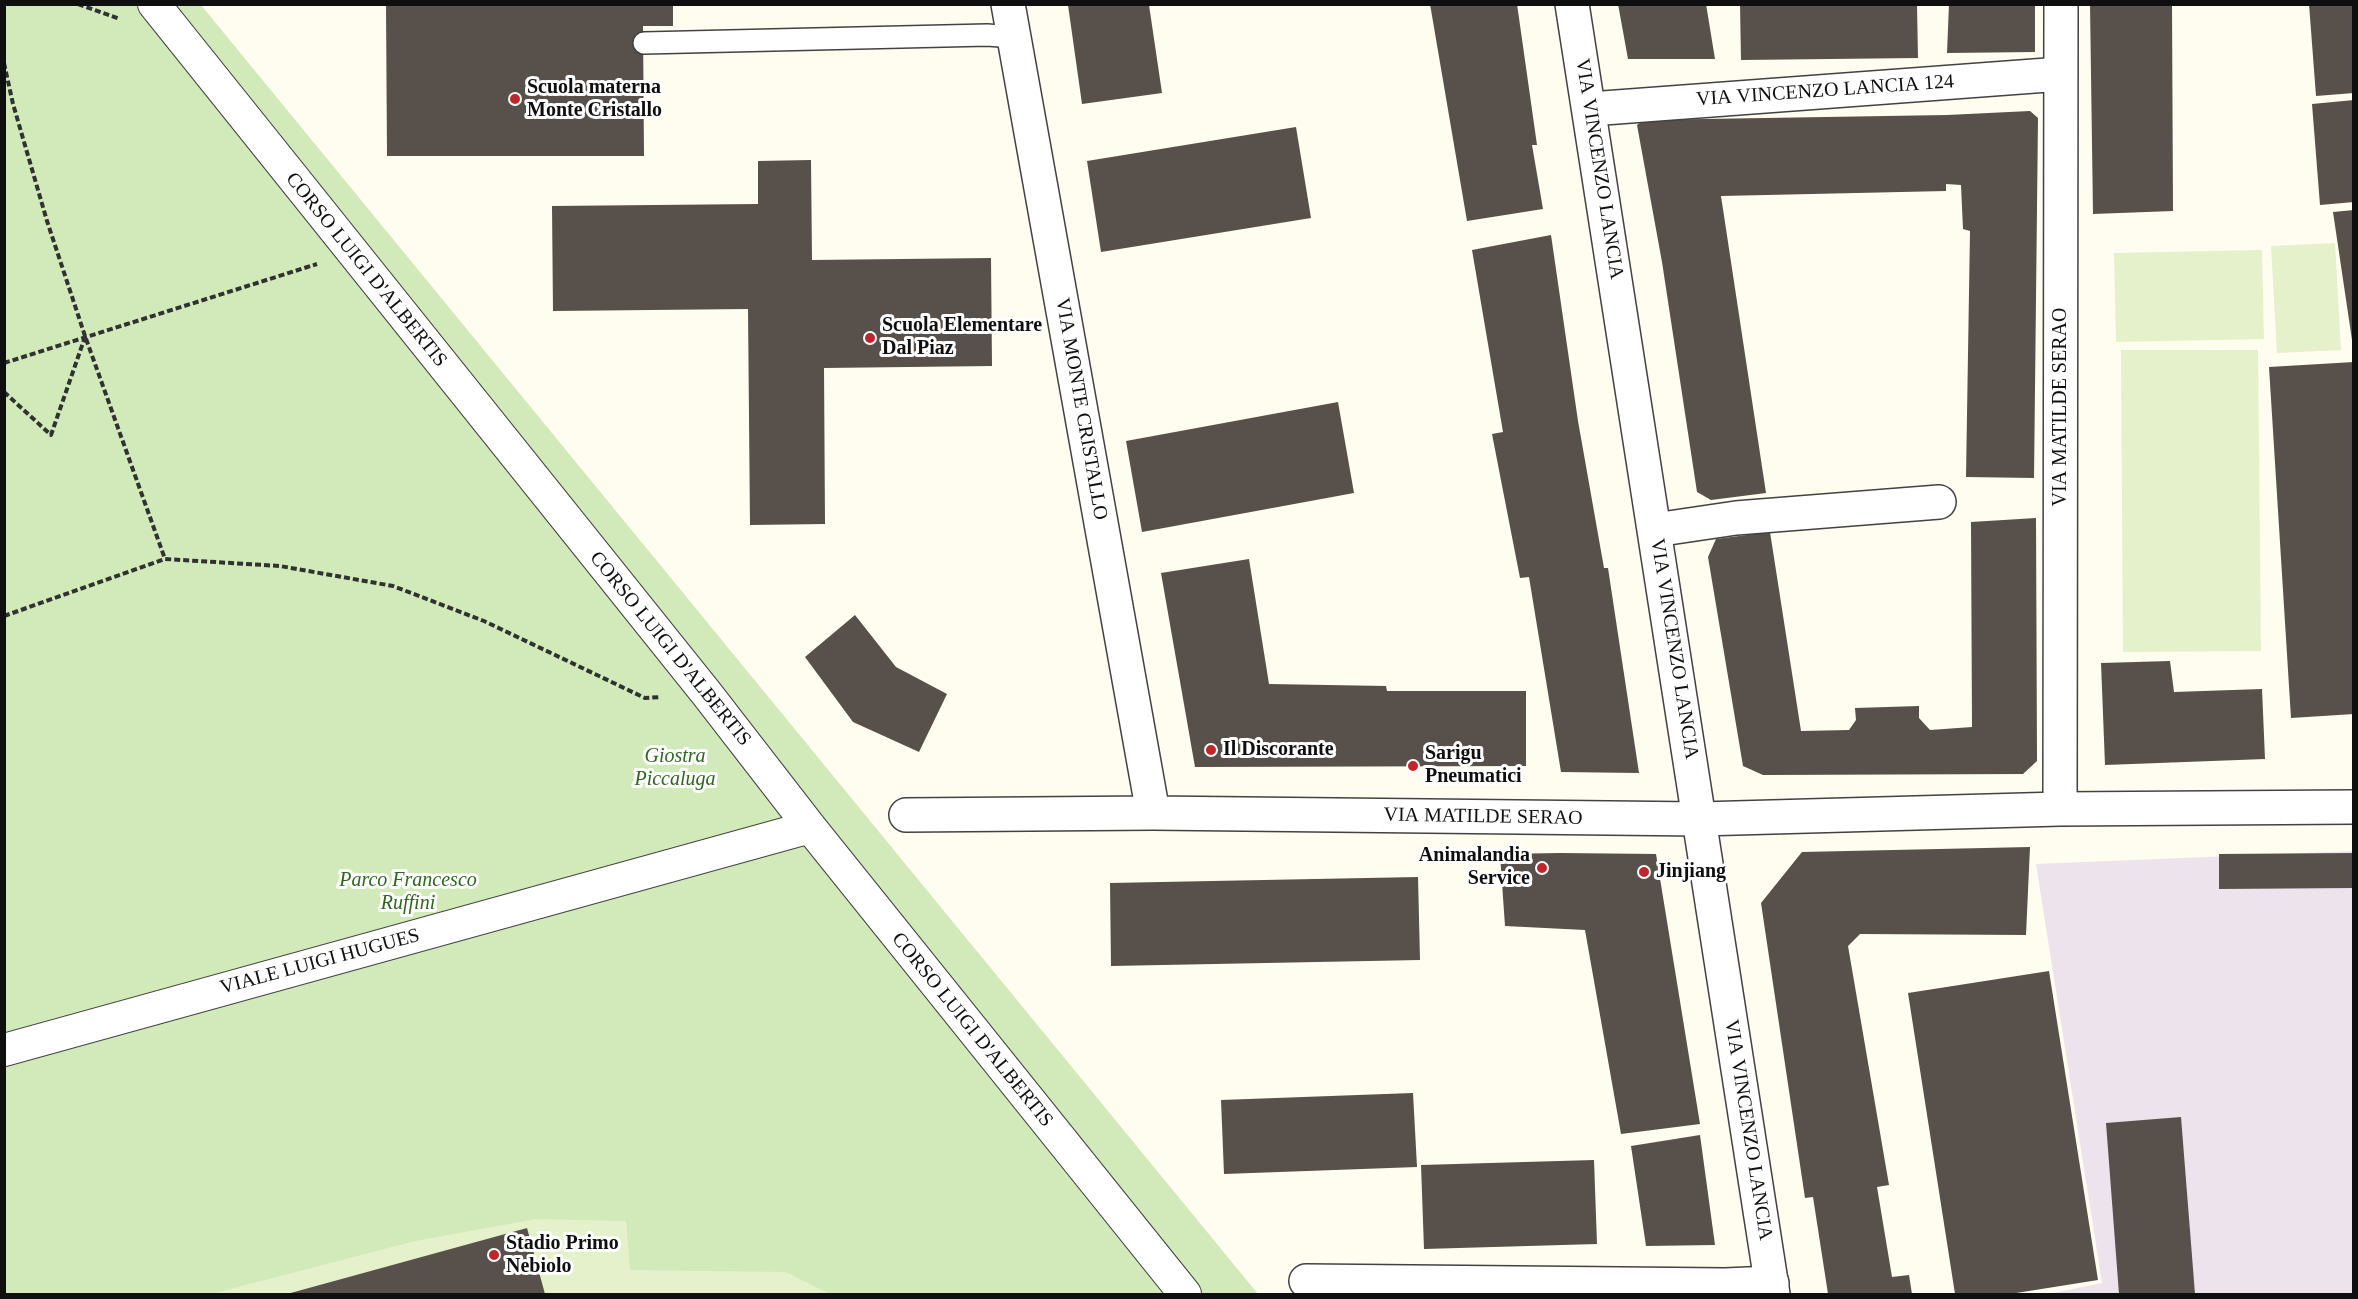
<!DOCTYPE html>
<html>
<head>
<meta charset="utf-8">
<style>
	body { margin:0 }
	#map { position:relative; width:2358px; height:1299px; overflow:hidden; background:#fffcf0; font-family:Georgia,serif }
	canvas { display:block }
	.frame { position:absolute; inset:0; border:6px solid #0f0f0f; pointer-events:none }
</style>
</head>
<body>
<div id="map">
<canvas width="2358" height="1299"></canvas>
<div class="frame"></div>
</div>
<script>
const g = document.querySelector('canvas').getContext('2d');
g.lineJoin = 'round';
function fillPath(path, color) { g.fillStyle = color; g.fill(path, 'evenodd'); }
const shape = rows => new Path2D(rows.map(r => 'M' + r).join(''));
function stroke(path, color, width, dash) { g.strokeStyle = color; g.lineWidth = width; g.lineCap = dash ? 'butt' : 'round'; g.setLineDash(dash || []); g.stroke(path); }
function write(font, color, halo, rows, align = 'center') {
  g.font = font + ' Georgia,serif'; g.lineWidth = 6; g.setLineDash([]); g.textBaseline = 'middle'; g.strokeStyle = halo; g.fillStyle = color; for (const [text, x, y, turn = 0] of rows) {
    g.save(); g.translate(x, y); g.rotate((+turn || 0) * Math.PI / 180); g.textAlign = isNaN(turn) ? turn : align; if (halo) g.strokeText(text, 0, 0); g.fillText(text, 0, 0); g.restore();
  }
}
const industrial = shape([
	[2353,851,2353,1294,2048,1294,2102,1283,2036,864]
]);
const green = shape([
	[5,5,201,5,1258,1294,5,1294]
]);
const pitch = shape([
	[2335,243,2341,350,2277,353,2271,246],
	[2262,250,2264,339,2116,342,2114,253],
	[2121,350,2258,350,2261,651,2123,652],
	[536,1219,626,1221,630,1270,786,1272,830,1294,211,1294,415,1241]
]);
const building = shape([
	[386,4,673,4,673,26,643,26,644,156,387,156],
	[1430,4,1517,4,1537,145,1532,145,1543,209,1467,221],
	[1618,4,1706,4,1715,59,1628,59],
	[1740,4,1917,4,1918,58,1741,60],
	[1949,4,2035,4,2035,52,1947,53],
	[2090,4,2172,4,2173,211,2093,214],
	[2309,4,2354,4,2354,93,2316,96],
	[1068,5,1149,5,1162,93,1082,104],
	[2354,100,2354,202,2320,205,2312,104],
	[2030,111,2038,118,2034,478,1966,477,1970,231,1963,229,1961,185,1946,184,1946,191,1721,196,1766,493,1711,500,1697,492,1662,262,1637,125,1643,120,1947,115],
	[1296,127,1311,218,1101,252,1087,161],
	[811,160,812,260,991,258,992,366,824,368,825,524,750,525,748,309,553,311,552,206,758,204,758,161],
	[2354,210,2354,340,2352,340,2333,212],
	[1551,235,1578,421,1604,568,1608,568,1639,773,1561,772,1529,577,1520,578,1492,434,1503,432,1472,250],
	[2354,362,2354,714,2291,718,2269,367],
	[1338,402,1354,493,1142,532,1126,441],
	[2036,518,2037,761,2023,774,1763,775,1743,766,1708,557,1716,539,1770,532,1801,731,1849,730,1856,720,1855,708,1919,706,1919,718,1930,730,1972,727,1971,522],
	[1249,559,1269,684,1386,686,1387,691,1526,691,1526,766,1195,767,1161,573],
	[855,615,896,667,947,694,919,752,853,722,805,657],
	[2170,661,2174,692,2262,689,2265,759,2105,765,2101,663],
	[2030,847,2026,935,1860,934,1848,946,1889,1185,1877,1187,1892,1277,1909,1275,1912,1294,1828,1294,1813,1197,1805,1198,1761,903,1802,852],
	[1560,853,1656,854,1700,1124,1621,1134,1585,930,1505,926,1500,854],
	[2354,853,2354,888,2219,889,2219,854],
	[1418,877,1420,960,1111,966,1110,883],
	[2049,971,2098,1280,2010,1294,1955,1294,1908,993],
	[1413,1093,1417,1167,1224,1174,1221,1100],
	[2181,1117,2195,1294,2119,1294,2106,1123],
	[1700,1135,1715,1245,1646,1246,1631,1146],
	[1594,1160,1597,1244,1424,1249,1421,1165],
	[527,1228,545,1294,287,1294]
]);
const path = shape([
	[78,4,120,19],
	[4,63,13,104,47,221,85,336,165,559],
	[4,363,317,264],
	[4,392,51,435,85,337],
	[4,616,165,559,280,566,393,586,484,621,645,698,661,697]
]);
const service = shape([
	[644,43,987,35,1014,37]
]);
const pedestrian = shape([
	[154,4,707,694,810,827,1185,1294],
	[4,1050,810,827]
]);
const minor = shape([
	[1008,4,1153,813],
	[1590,109,2061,74],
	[1655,530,1736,518,1939,502],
	[2060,809,2061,4],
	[906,815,1153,813,1700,819,2060,809,2354,807],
	[1306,1281,1725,1285,1772,1283]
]);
const tertiary = shape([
	[1572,4,1773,1294]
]);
const markers = [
	[515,99,6,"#c0252b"],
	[870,338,6,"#c0252b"],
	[1211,750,6,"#c0252b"],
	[1413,766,6,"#c0252b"],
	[1542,868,6,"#c0252b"],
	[1644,872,6,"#c0252b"],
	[494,1255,6,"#c0252b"]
];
const poiNames = [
	["Scuola materna",527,88],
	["Monte Cristallo",527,111],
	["Scuola Elementare",882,326],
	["Dal Piaz",882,349],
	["Il Discorante",1223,750],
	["Sarigu",1425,754],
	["Pneumatici",1425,777],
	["Animalandia",1530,856,"right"],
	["Service",1530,879,"right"],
	["Jinjiang",1656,872],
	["Stadio Primo",506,1244],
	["Nebiolo",506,1267]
];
const streetNames = [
	["VIA VINCENZO LANCIA 124",1825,91,-4],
	["VIA VINCENZO LANCIA",1599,169,81],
	["CORSO LUIGI D'ALBERTIS",366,270,51],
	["VIA MATILDE SERAO",2061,407,-90],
	["VIA MONTE CRISTALLO",1081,409,80],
	["CORSO LUIGI D'ALBERTIS",670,649,51],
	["VIA VINCENZO LANCIA",1674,649,81],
	["VIA MATILDE SERAO",1483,817,1],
	["VIALE LUIGI HUGUES",320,962,-15],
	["CORSO LUIGI D'ALBERTIS",972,1030,51],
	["VIA VINCENZO LANCIA",1748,1130,81]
];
const parkNames = [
	["Giostra",675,757],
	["Piccaluga",675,780],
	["Parco Francesco",408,881],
	["Ruffini",408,904]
];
fillPath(industrial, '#ece3ed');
fillPath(green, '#d2eab9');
fillPath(pitch, '#e4f1cb');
fillPath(building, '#57504b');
stroke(service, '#424242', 24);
stroke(pedestrian, '#424242', 34);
stroke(minor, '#424242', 36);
stroke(tertiary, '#424242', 36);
stroke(path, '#313131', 4, [6, 3]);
stroke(service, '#fff', 21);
stroke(pedestrian, '#fff', 32);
stroke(minor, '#fff', 33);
stroke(tertiary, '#fff', 33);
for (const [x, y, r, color] of markers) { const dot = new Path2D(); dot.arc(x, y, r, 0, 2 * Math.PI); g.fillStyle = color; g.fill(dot); stroke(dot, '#fff', 2); }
write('bold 20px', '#0f0f0f', '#fff', poiNames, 'left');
write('20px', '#0f0f0f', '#fff', streetNames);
write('italic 20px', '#2d671e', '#fff', parkNames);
</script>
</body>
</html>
